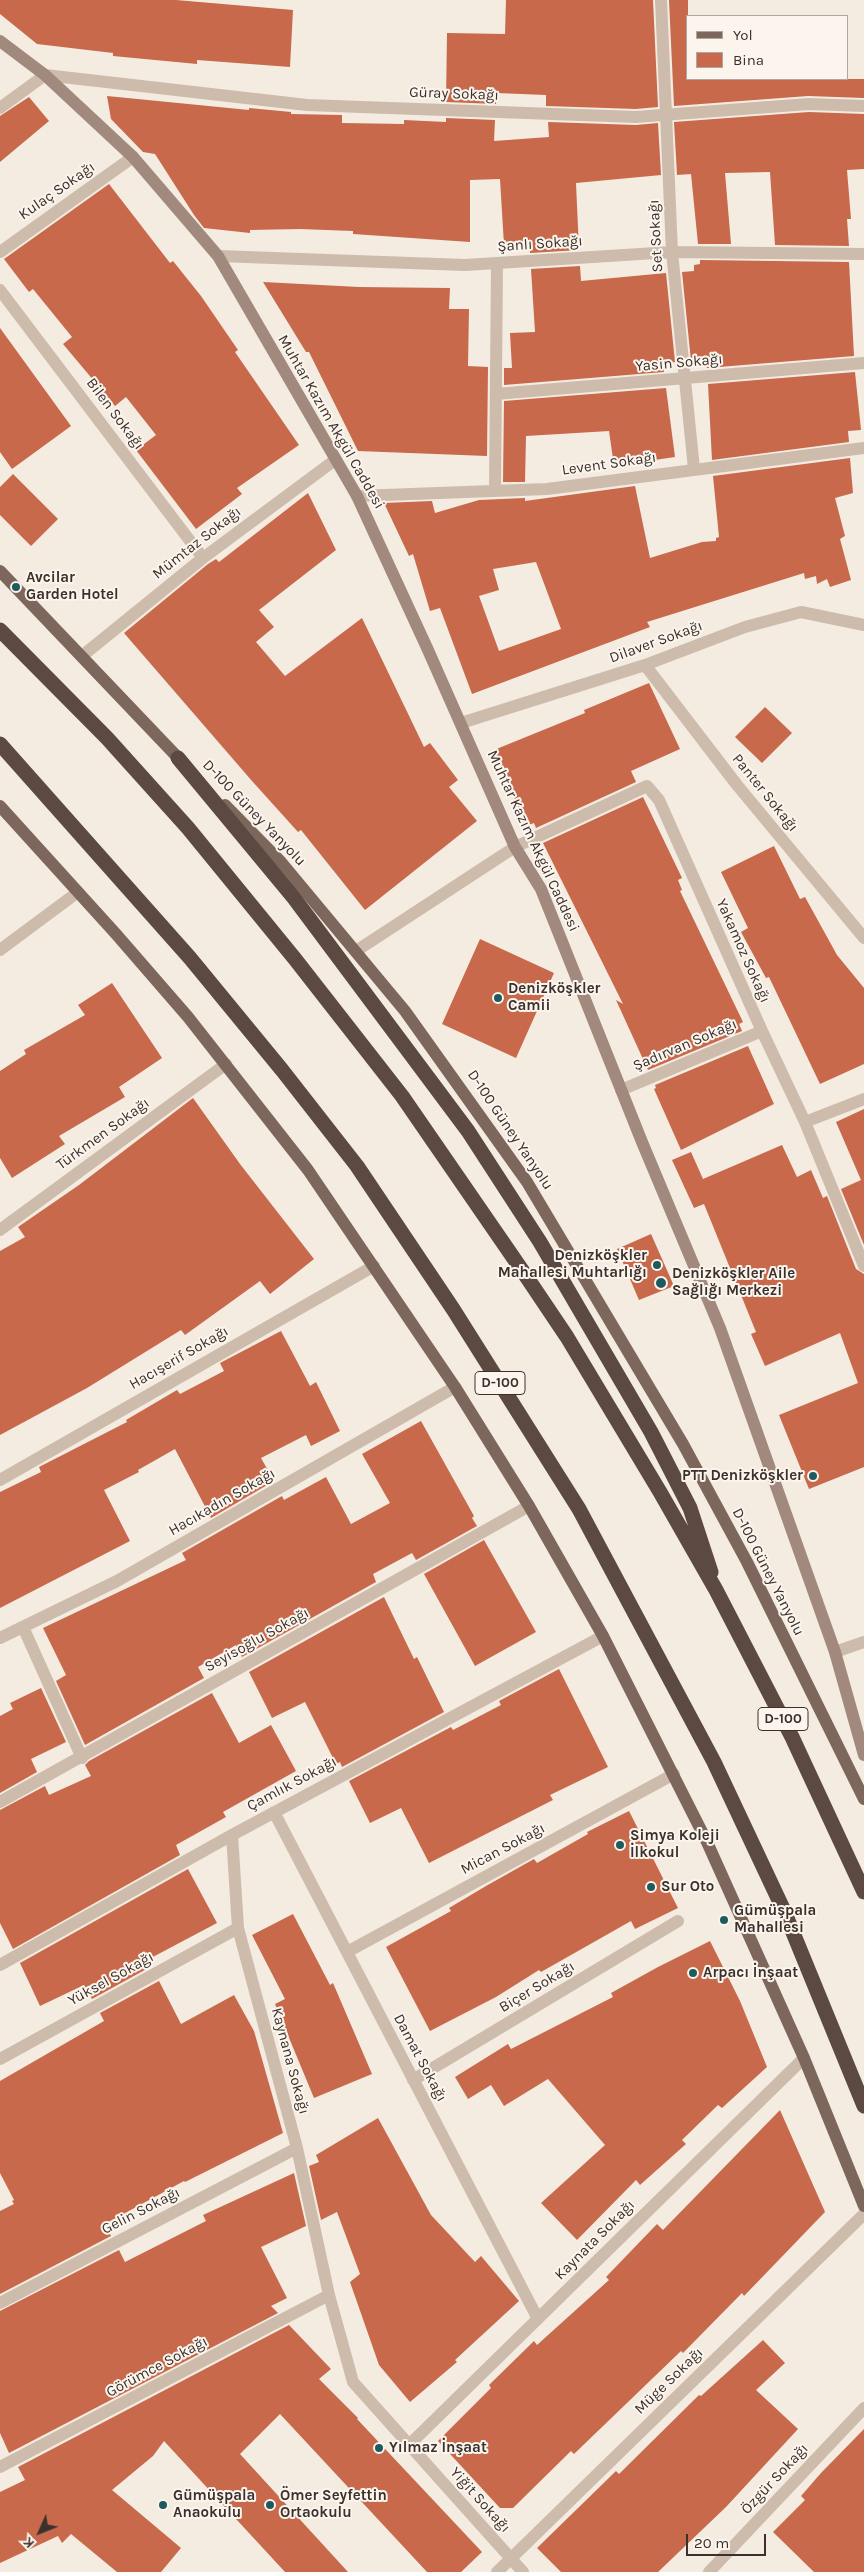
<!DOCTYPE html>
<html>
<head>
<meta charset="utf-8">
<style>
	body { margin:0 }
	#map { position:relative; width:864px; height:2572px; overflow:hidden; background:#f4ebe1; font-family:Karla,sans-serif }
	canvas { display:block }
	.legend { position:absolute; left:686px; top:15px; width:162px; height:65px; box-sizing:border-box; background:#fbf5ee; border:1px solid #aea6a0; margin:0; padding:6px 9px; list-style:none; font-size:15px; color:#3b302b }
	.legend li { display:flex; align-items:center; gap:10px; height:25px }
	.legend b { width:25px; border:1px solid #aea6a0 }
	.north { position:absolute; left:15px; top:2507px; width:50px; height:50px; -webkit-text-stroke:4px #fbf5ee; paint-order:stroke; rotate:226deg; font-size:14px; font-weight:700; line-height:20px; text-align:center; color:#3b302b }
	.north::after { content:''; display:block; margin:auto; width:18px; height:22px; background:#3b302b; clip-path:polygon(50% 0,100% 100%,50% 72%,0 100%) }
	.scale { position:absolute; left:686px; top:2534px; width:80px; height:22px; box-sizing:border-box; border:2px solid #3b302b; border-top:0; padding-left:6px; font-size:15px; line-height:18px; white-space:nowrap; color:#3b302b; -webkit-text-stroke:4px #fbf5ee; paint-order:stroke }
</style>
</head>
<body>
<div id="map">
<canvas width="864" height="2572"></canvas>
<ul class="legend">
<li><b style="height:6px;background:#7d675c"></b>Yol</li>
<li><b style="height:14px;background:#c8694b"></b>Bina</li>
</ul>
<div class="north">K</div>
<div class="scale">20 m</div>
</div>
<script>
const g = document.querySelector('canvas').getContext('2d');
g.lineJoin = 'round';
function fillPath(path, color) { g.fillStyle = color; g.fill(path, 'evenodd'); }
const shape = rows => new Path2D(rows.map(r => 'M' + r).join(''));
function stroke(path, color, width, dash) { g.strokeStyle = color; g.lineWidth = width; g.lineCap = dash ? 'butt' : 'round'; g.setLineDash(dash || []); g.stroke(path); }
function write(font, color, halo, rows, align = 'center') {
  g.font = font + ' Karla,sans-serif'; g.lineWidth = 4; g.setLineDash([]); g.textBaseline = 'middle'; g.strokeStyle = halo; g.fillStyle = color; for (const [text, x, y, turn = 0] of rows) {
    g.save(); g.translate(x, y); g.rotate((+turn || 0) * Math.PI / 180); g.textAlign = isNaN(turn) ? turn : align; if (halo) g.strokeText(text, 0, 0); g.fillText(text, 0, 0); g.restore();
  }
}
const building = shape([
	[0,0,176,0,293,10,290,67,197,60,197,64,113,56,113,53,37,44,0,14],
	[506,0,653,0,658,107,636,109,546,106,546,95,496,93,496,104,446,102,447,33,505,34],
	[669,0,688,0,688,79,864,79,864,98,808,96,674,106],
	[107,96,249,110,249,108,291,112,291,114,342,115,342,123,404,124,404,120,446,122,446,118,495,120,494,141,549,137,548,122,636,125,658,123,661,175,576,183,579,250,530,253,530,245,504,245,500,179,470,180,470,242,353,234,353,231,300,229,250,230,250,233,204,228,194,215,155,154,143,152,111,119],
	[29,97,49,121,0,162,0,116],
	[809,112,864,114,864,169,847,170,851,219,847,219,849,246,775,245,770,172,725,173,731,244,698,244,691,174,677,175,674,122],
	[109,184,170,263,173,261,201,296,238,350,235,352,299,445,237,488,242,494,196,529,136,450,156,435,126,397,115,406,63,344,72,337,33,289,29,292,4,259],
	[700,260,849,262,854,356,707,368,704,360,691,361,682,272,694,271,694,265,700,264],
	[580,266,581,281,666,273,675,362,663,364,664,372,504,385,504,368,512,368,510,333,535,332,531,269],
	[263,282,359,287,450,288,449,309,469,309,468,366,488,367,487,456,358,451,309,352,306,352],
	[0,328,71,426,12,469,0,452],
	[855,372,861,430,848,431,849,442,712,460,708,384],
	[666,388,675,457,614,466,609,431,526,436,525,482,503,482,504,401],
	[850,458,853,493,835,498,845,536,840,539,851,580,830,587,827,579,817,584,816,576,805,579,804,573,647,622,650,627,472,694,440,608,430,611,413,554,409,556,384,503,432,501,435,513,479,500,525,498,525,501,635,486,650,558,702,542,716,541,716,538,719,537,713,476],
	[536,562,561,629,499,651,479,596,499,590,493,569],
	[13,474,58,519,31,546,0,515,0,487],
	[308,493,336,550,259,610,274,627,256,642,285,676,362,618,424,747,430,743,458,780,449,787,477,821,365,910,301,830,298,832,252,781,124,633,208,564,216,559,219,562],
	[649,683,680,749,631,771,636,782,536,828,534,823,526,826,494,750,585,713,584,710],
	[765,707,792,733,762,763,735,737],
	[643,797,682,878,678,880,682,890,680,891,743,1022,739,1024,742,1031,648,1070,616,1000,623,1004,543,843],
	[774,846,800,899,805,897,837,955,864,988,864,1064,820,1084,769,977,766,978,741,932,748,928,721,872],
	[480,939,554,973,516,1058,442,1024],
	[112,983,162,1058,119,1087,125,1097,59,1136,65,1144,12,1178,0,1158,0,1071,26,1054,24,1050,85,1015,78,1005],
	[748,1046,774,1104,681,1150,654,1089,656,1088,655,1085],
	[193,1098,240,1164,314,1259,270,1294,260,1281,185,1335,181,1330,87,1388,0,1435,0,1251,25,1237,18,1227,79,1185],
	[864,1109,864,1245,841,1189,861,1180,836,1122],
	[782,1145,797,1177,811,1170,823,1198,827,1196,856,1269,864,1274,864,1467,809,1489,779,1415,858,1383,840,1333,765,1366,751,1334,756,1332,704,1204,694,1208,672,1160,691,1152,703,1179],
	[651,1234,674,1286,639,1300,617,1249],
	[281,1331,310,1386,316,1382,340,1431,311,1446,306,1435,261,1458,274,1481,211,1518,175,1449,138,1470,139,1472,104,1490,130,1541,0,1608,0,1492,41,1472,39,1467,127,1422,126,1420,177,1390,180,1394,224,1371,220,1363],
	[421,1421,474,1516,472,1518,477,1526,416,1560,412,1553,373,1574,376,1582,242,1657,236,1645,198,1667,204,1678,85,1745,56,1681,66,1675,43,1628,186,1560,182,1553,282,1496,284,1500,326,1477,351,1524,390,1503,362,1454],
	[484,1540,536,1632,475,1666,424,1574],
	[384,1597,414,1659,417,1657,444,1712,342,1767,340,1762,336,1764,305,1702,272,1718,249,1672],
	[559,1669,608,1767,550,1795,553,1800,429,1863,401,1808,370,1823,349,1781,451,1727,453,1730,501,1705,499,1701],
	[41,1688,66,1742,31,1759,37,1772,0,1793,0,1716,13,1709,10,1703],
	[212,1693,239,1743,271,1725,296,1771,223,1812,226,1817,176,1845,180,1855,13,1949,0,1923,0,1810,45,1786,49,1795,91,1776,85,1765,89,1761],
	[629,1811,678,1908,635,1929,631,1921,541,1972,539,1970,496,1997,430,2031,386,1947,451,1911,449,1908,486,1886,534,1859,537,1863,588,1834,587,1832],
	[188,1869,217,1923,149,1959,152,1966,92,1999,84,1985,40,2006,20,1963],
	[293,1914,330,1985,333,1983,372,2074,314,2098,275,2004,285,1999,252,1935],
	[710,1941,740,2001,767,2067,722,2108,718,2105,682,2140,686,2144,640,2185,636,2180,577,2240,541,2203,605,2145,548,2079,504,2106,491,2085,468,2099,455,2077,508,2044,511,2049,613,1997,611,1993,658,1967],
	[159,1981,181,2024,234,1995,254,2031,283,2133,185,2182,184,2181,105,2224,111,2236,0,2294,0,2211,14,2204,12,2201,14,2200,0,2173,0,2081,104,2021,100,2013],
	[780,2110,825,2212,744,2296,742,2293,683,2353,681,2351,574,2454,571,2451,513,2508,500,2508,438,2441,491,2388,489,2385,534,2341,537,2345,609,2280,606,2277,657,2224,663,2230],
	[378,2118,431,2215,475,2262,481,2256,519,2301,455,2360,457,2362,410,2402,379,2365,350,2282,360,2274,337,2212,321,2220,309,2166,319,2162,316,2155],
	[294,2173,306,2226,261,2247,287,2298,271,2306,278,2313,9,2453,0,2433,0,2311,119,2250,125,2262,206,2221,203,2215],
	[289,2325,331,2369,319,2379,358,2418,357,2419,482,2552,461,2572,427,2572,280,2414,240,2454,348,2572,285,2572,164,2441,153,2456,112,2490,181,2548,161,2572,117,2572,71,2534,62,2543,58,2536,0,2563,0,2492,25,2480,18,2467],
	[763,2340,785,2363,756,2390,798,2429,726,2507,658,2572,561,2572,537,2548,616,2471,619,2474,699,2395,701,2396],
	[864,2429,864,2572,814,2572,773,2532,805,2500,801,2496,821,2473]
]);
const street = shape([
	[661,0,672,252,694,469],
	[0,108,45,75,307,105,636,117,809,104,864,106],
	[0,252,133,157],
	[218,256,465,265,672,252,864,254],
	[0,290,203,558],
	[496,394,864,363],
	[495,491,497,263],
	[357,496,547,489,864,448],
	[82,656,203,558,335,460],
	[645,665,737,785,864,938],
	[461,723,645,665,745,627,801,612,864,625],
	[0,950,78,892],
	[356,951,515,847,647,786,659,800,762,1031,805,1122,864,1266],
	[621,1090,762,1031],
	[805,1122,864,1099],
	[0,1230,226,1064],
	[0,1480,374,1266],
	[23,1627,82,1758],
	[0,1638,117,1581,455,1387],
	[835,1652,864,1642],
	[0,1802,529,1506],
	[274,1812,538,2319],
	[232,1835,238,1928,297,2148,329,2295,353,2382,523,2572],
	[347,1952,674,1774],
	[0,1965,232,1835,603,1636],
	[0,2059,238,1928],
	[413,2080,678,1921],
	[0,2303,297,2148],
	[409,2445,804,2058],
	[0,2467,329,2295],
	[497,2572,864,2214],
	[709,2572,864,2408]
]);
const secondary = shape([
	[0,41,45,75,133,157,218,256,357,496,428,650,515,847,541,889,642,1142,720,1328,835,1652,864,1755]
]);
const primary = shape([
	[0,571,184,764],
	[225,805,281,862,405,1011,527,1182,683,1444,747,1562,864,1799],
	[0,806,116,934,188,1017,308,1170,455,1387,529,1506,603,1636,707,1842,804,2058,864,2206]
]);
const highway = shape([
	[0,630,107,738,188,828,295,959,402,1096,526,1276,567,1337,660,1492,716,1590,792,1737,864,1892],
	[0,744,190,958,282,1070,357,1166,453,1309,579,1509,714,1762,785,1913,864,2106],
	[178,758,294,898,468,1131,540,1242,651,1432,690,1508,711,1572]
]);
const markers = [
	[16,587,5,"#1f5a5e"],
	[498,998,5,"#1f5a5e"],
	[657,1265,5,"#1f5a5e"],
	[661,1283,6,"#1f5a5e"],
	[813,1476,5,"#1f5a5e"],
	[620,1845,5,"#1f5a5e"],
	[651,1887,5,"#1f5a5e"],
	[724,1920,5,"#1f5a5e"],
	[693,1973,5,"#1f5a5e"],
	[379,2448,5,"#1f5a5e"],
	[163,2505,5,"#1f5a5e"],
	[270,2505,5,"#1f5a5e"]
];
const shields = [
	[500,1383,50],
	[783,1719,50]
];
const shieldNames = [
	["D-100",500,1383],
	["D-100",783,1719]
];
const streetNames = [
	["Güray Sokağı",454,94,2],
	["Kulaç Sokağı",57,191,-35],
	["Set Sokağı",656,236,-93],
	["Şanlı Sokağı",540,244,-4],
	["Yasin Sokağı",679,363,-5],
	["Bilen Sokağı",115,414,53],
	["Muhtar Kazım Akgül Caddesi",331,422,60],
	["Levent Sokağı",609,464,-8],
	["Mümtaz Sokağı",197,543,-38],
	["Dilaver Sokağı",656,642,-20],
	["Panter Sokağı",765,793,51],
	["D-100 Güney Yanyolu",254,813,46],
	["Muhtar Kazım Akgül Caddesi",533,841,65],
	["Yakamoz Sokağı",743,951,66],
	["Şadırvan Sokağı",685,1045,-23],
	["D-100 Güney Yanyolu",510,1130,56],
	["Türkmen Sokağı",103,1134,-36],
	["Hacışerif Sokağı",179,1358,-30],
	["Hacıkadın Sokağı",222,1502,-30],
	["D-100 Güney Yanyolu",768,1572,63],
	["Seyisoğlu Sokağı",257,1640,-29],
	["Çamlık Sokağı",292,1784,-28],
	["Mican Sokağı",503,1849,-28],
	["Yüksel Sokağı",111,1979,-29],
	["Biçer Sokağı",537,1987,-31],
	["Damat Sokağı",420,2058,62],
	["Kaynana Sokağı",290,2061,75],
	["Gelin Sokağı",141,2211,-27],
	["Kaynata Sokağı",595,2240,-45],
	["Görümce Sokağı",157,2367,-28],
	["Müge Sokağı",669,2381,-44],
	["Özgür Sokağı",775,2479,-47],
	["Yiğit Sokağı",480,2500,48]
];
const poiNames = [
	["Avcilar",26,578],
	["Garden Hotel",26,595],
	["Denizköşkler",508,989],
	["Camii",508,1006],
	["Denizköşkler",647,1256,"right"],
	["Mahallesi Muhtarlığı",647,1273,"right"],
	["Denizköşkler Aile",672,1274],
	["Sağlığı Merkezi",672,1291],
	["PTT Denizköşkler",803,1476,"right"],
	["Simya Koleji",630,1836],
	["İlkokul",630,1853],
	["Sur Oto",661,1887],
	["Gümüşpala",734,1911],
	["Mahallesi",734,1928],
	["Arpacı İnşaat",703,1973],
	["Yılmaz İnşaat",389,2448],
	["Gümüşpala",173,2496],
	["Anaokulu",173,2513],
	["Ömer Seyfettin",280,2496],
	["Ortaokulu",280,2513]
];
fillPath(building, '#c8694b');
stroke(street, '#cdbbac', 12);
stroke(secondary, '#a18a7d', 12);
stroke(primary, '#7d675c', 12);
stroke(highway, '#5c4a42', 15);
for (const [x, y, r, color] of markers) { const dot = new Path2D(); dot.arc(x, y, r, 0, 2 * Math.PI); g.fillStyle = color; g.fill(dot); stroke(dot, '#fbf5ee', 2); }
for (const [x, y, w] of shields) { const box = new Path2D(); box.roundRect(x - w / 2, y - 11.5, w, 23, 4); g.fillStyle = '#fbf5ee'; g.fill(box); stroke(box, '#3b302b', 1); }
write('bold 14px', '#3b302b', null, shieldNames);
write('15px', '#3b302b', '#fbf5ee', streetNames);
write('bold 15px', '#3b302b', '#fbf5ee', poiNames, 'left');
</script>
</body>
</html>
